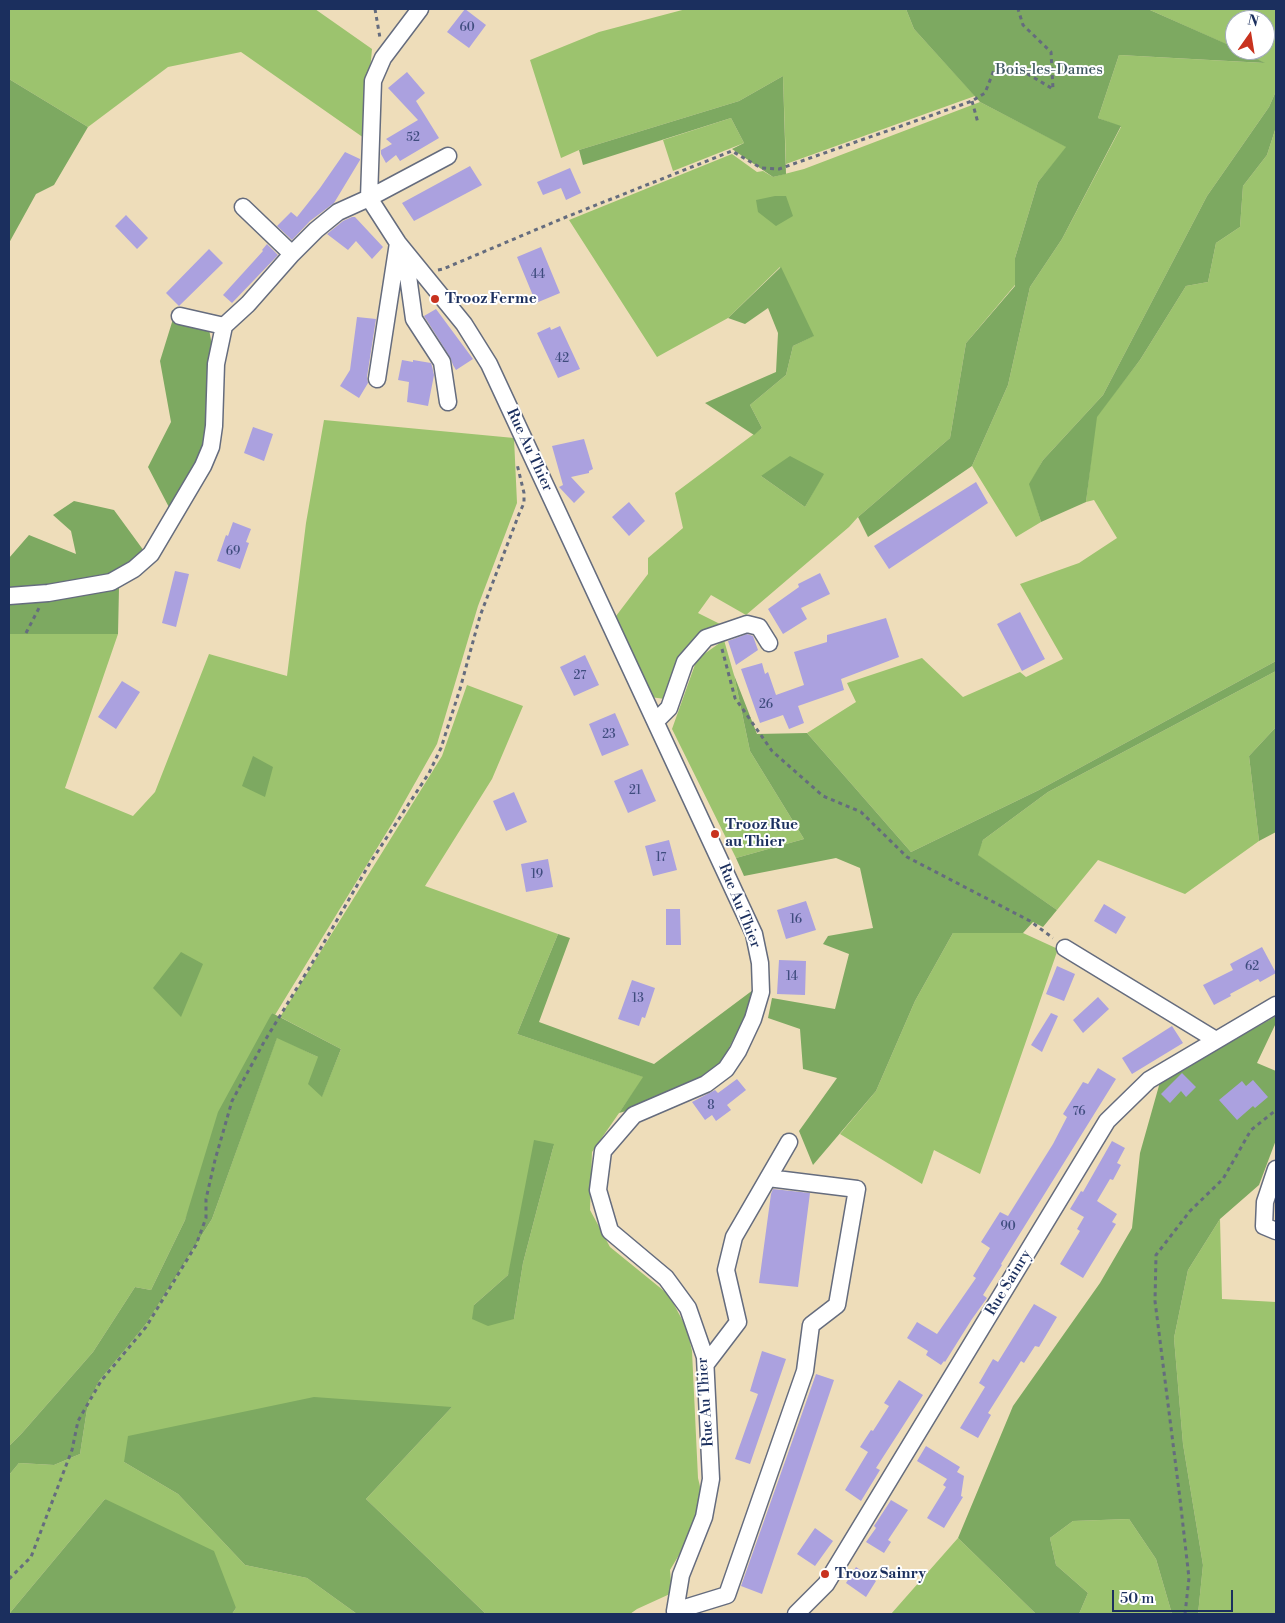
<!DOCTYPE html>
<html>
<head>
<meta charset="utf-8">
<style>
	body { margin:0 }
	#map { position:relative; width:1285px; height:1623px; overflow:hidden; background:#eeddba; font-family:"Libre Bodoni",serif }
	canvas { display:block }
	.frame { position:absolute; inset:0; border:10px solid #1b2f5e; pointer-events:none }
	.north { position:absolute; left:1225px; top:10px; width:50px; height:50px; box-sizing:border-box; background:#fff; border:1px solid #a4acbf; border-radius:50%; rotate:13deg; font-size:14px; font-weight:700; line-height:20px; text-align:center; color:#1b2f5e }
	.north::after { content:''; display:block; margin:auto; width:18px; height:22px; background:#c8321e; clip-path:polygon(50% 0,100% 100%,50% 72%,0 100%) }
	.scale { position:absolute; left:1112px; top:1590px; width:121px; height:22px; box-sizing:border-box; border:2px solid #1b2f5e; border-top:0; padding-left:6px; font-size:15px; line-height:18px; white-space:nowrap; color:#1b2f5e; -webkit-text-stroke:4px #fff; paint-order:stroke }
</style>
</head>
<body>
<div id="map">
<canvas width="1285" height="1623"></canvas>
<div class="frame"></div>
<div class="north">N</div>
<div class="scale">50 m</div>
</div>
<script>
const g = document.querySelector('canvas').getContext('2d');
g.lineJoin = 'round';
function fillPath(path, color) { g.fillStyle = color; g.fill(path, 'evenodd'); }
const shape = rows => new Path2D(rows.map(r => 'M' + r).join(''));
function stroke(path, color, width, dash) { g.strokeStyle = color; g.lineWidth = width; g.lineCap = dash ? 'butt' : 'round'; g.setLineDash(dash || []); g.stroke(path); }
function write(font, color, halo, rows, align = 'center') {
  g.font = font + ' "Libre Bodoni",serif'; g.lineWidth = 4; g.setLineDash([]); g.textBaseline = 'middle'; g.strokeStyle = halo; g.fillStyle = color; for (const [text, x, y, turn = 0] of rows) {
    g.save(); g.translate(x, y); g.rotate((+turn || 0) * Math.PI / 180); g.textAlign = isNaN(turn) ? turn : align; if (halo) g.strokeText(text, 0, 0); g.fillText(text, 0, 0); g.restore();
  }
}
const green = shape([
	[9,9,315,9,372,49,364,138,241,52,168,67,88,127,9,79],
	[686,9,906,9,914,29,975,96,786,164,783,76,739,101,579,150,561,158,530,60,599,32],
	[1150,9,1276,9,1276,91,1269,107,1207,196,1103,395,1043,460,1030,484,1041,522,1016,537,972,466,1008,385,1030,287,1062,239,1121,127,1098,118,1119,55,1264,63,1239,50,1265,50,1265,20,1235,20,1235,48,1150,10],
	[980,102,1067,147,1038,182,1015,258,1015,285,966,343,950,438,858,517,849,527,746,615,711,595,698,613,720,624,687,646,665,699,650,697,616,616,648,574,648,558,683,528,675,493,762,428,750,405,786,375,793,346,813,336,780,267,728,318,657,357,569,220,732,154,757,172,763,171,773,177,804,169],
	[823,474,805,507,761,476],
	[731,118,744,143,673,171,663,140],
	[1276,127,1276,661,1039,790,911,852,807,733,856,702,847,683,922,658,963,697,1020,672,1026,677,1063,659,1020,584,1079,563,1117,538,1094,500,1086,502,1096,417,1140,360,1186,286,1208,282,1216,243,1240,227,1243,186,1267,155],
	[324,420,514,438,517,503,478,606,437,744,393,822,275,1015,272,1013,185,1220,151,1290,135,1287,93,1352,22,1433,9,1446,9,634,118,634,65,788,133,816,155,792,209,654,287,676,306,523],
	[724,640,734,675,750,751,804,839,736,858,672,729,697,659],
	[1276,671,1276,727,1249,756,1259,841,1185,894,1098,860,1057,910,977,855,983,840,1048,792],
	[467,685,523,706,492,779,425,886,558,934,517,1034,644,1077,592,1152,590,1210,610,1247,669,1295,687,1329,692,1351,698,1478,703,1499,694,1530,670,1570,672,1593,637,1609,630,1614,486,1614,366,1499,452,1407,124,1462,178,1494,245,1565,307,1578,357,1614,232,1614,236,1608,105,1499,9,1614,9,1475,19,1463,54,1465,80,1454,88,1403,99,1381,146,1324,212,1219,277,1037,318,1057,322,1096,341,1049,280,1017,442,756],
	[554,1144,523,1263,514,1319,474,1305,508,1275],
	[953,933,1023,933,1058,949,980,1174,934,1150,922,1184,840,1134,876,1091,915,1001],
	[1220,1219,1222,1299,1276,1302,1276,1614,1198,1614,1203,1565,1183,1444,1174,1338,1188,1270],
	[1129,1519,1156,1559,1172,1614,1079,1614,1088,1593,1056,1565,1050,1538,1073,1521],
	[958,1538,1036,1614,891,1614]
]);
const forest = shape([
	[906,9,1150,9,1150,10,1229,45,1235,48,1235,50,1239,50,1265,63,1119,55,1098,118,1121,126,1062,239,1030,287,1008,385,972,466,868,537,858,517,950,438,966,343,1015,286,1015,258,1038,182,1066,147,980,102,914,29],
	[783,76,786,174,773,177,732,149,744,143,731,118,583,165,579,150,739,101],
	[9,79,88,127,54,185,36,194,9,243],
	[1276,91,1276,127,1267,155,1243,186,1240,227,1216,243,1208,282,1186,286,1140,360,1097,417,1086,502,1041,522,1029,484,1043,460,1103,395,1207,196,1269,107],
	[775,196,786,196,793,216,776,226,758,212,756,200],
	[781,267,814,336,793,346,786,375,750,405,762,428,754,435,705,403,776,372,778,333,768,308,745,324,728,318],
	[173,319,179,324,209,329,222,401,210,452,172,513,148,467,171,422,160,361],
	[790,456,824,474,805,507,761,476],
	[74,501,114,510,144,551,119,588,118,634,9,634,9,558,29,535,76,554,71,531,53,515],
	[1276,661,1276,671,1048,792,983,840,978,855,1057,910,1043,927,1033,922,1023,933,953,933,915,1001,876,1091,813,1165,799,1131,837,1078,803,1069,800,1029,768,1018,772,998,835,1009,849,954,823,944,828,936,873,928,860,868,836,858,744,876,736,858,804,839,750,751,734,675,757,734,807,733,911,852,1039,790],
	[1276,727,1276,832,1259,841,1249,756],
	[253,756,273,767,265,797,242,786],
	[558,934,570,938,539,1022,654,1064,753,990,752,1002,717,1072,652,1104,619,1113,643,1077,517,1034],
	[181,952,203,964,181,1017,153,988],
	[272,1013,341,1049,322,1097,308,1084,318,1057,277,1038,212,1219,146,1324,99,1381,88,1403,80,1454,54,1465,19,1463,9,1475,9,1446,22,1433,93,1352,135,1287,151,1290,185,1220,218,1112],
	[1276,1016,1276,1023,1257,1063,1276,1071,1276,1140,1259,1185,1220,1219,1188,1270,1174,1338,1183,1444,1203,1565,1198,1614,1172,1614,1156,1559,1129,1519,1073,1521,1050,1538,1056,1565,1088,1593,1079,1614,1036,1614,958,1538,1013,1406,1100,1283,1132,1228,1140,1153,1160,1082],
	[534,1140,554,1144,523,1263,514,1319,488,1326,472,1319,474,1305,508,1275],
	[314,1397,452,1407,366,1499,486,1614,357,1614,307,1578,245,1565,178,1494,124,1462,128,1436],
	[105,1499,214,1551,236,1608,232,1614,9,1614]
]);
const building = shape([
	[465,9,486,25,469,48,447,32],
	[407,72,425,93,416,101,439,138,400,161,396,155,386,163,381,154,381,150,392,144,386,139,418,120,388,88],
	[345,152,360,159,360,160,334,203,310,221,292,240,277,226,291,212,297,217,320,188],
	[470,166,482,185,414,221,402,203],
	[570,168,581,193,566,200,561,188,543,195,537,182],
	[126,215,148,238,137,249,115,226],
	[352,217,355,217,383,247,372,259,356,241,348,250,327,234,343,221],
	[267,244,278,255,232,303,223,295,263,251,262,250],
	[541,247,560,293,536,303,517,257],
	[209,249,223,263,179,306,166,293],
	[436,309,473,359,456,370,453,365,450,357,424,316],
	[357,317,376,319,367,377,368,383,359,398,340,386,350,370],
	[560,326,580,369,558,378,537,333,550,327,551,330],
	[402,360,413,362,413,360,431,363,432,366,434,375,428,406,407,402,409,382,398,380],
	[253,427,273,434,264,461,244,453],
	[584,439,593,469,589,471,589,473,571,477,585,492,574,503,559,487,563,485,552,446],
	[976,482,988,503,889,569,874,546],
	[629,502,645,521,629,536,612,517],
	[233,522,251,529,246,542,249,543,240,569,217,561,226,535,228,536],
	[175,571,189,574,176,627,162,623],
	[820,573,830,594,801,608,807,619,783,634,768,609,799,587,798,584],
	[1020,612,1045,659,1022,671,997,624],
	[886,618,899,657,841,679,844,690,798,706,804,723,789,729,783,715,760,723,741,669,762,663,765,674,768,672,776,695,804,685,794,652,827,642,827,635],
	[747,634,753,636,758,650,736,665,728,641],
	[585,655,599,685,574,696,560,667],
	[122,681,140,692,116,729,98,717],
	[615,713,629,745,602,756,589,724],
	[642,769,656,801,628,813,614,781],
	[514,792,527,822,506,831,493,801],
	[669,840,677,870,653,876,645,846],
	[548,859,553,887,526,892,521,864],
	[806,901,816,930,786,939,777,910],
	[1104,904,1126,917,1116,934,1094,921],
	[666,909,680,909,681,945,666,945],
	[1262,947,1276,973,1260,982,1258,979,1230,994,1231,996,1214,1005,1203,985,1233,970,1230,964],
	[779,960,806,961,805,995,777,994],
	[1057,966,1075,974,1064,1001,1046,994],
	[632,980,655,988,645,1018,642,1017,639,1026,618,1019],
	[1098,997,1109,1009,1083,1033,1073,1020],
	[1051,1013,1058,1016,1042,1052,1031,1045],
	[1172,1026,1183,1043,1132,1074,1122,1058],
	[1098,1068,1116,1079,1001,1264,1002,1265,983,1295,987,1298,972,1319,945,1362,944,1361,941,1365,926,1355,928,1351,907,1338,917,1322,937,1334,976,1278,973,1276,990,1248,981,1242,1000,1212,1008,1216,1053,1144,1067,1117,1063,1114,1083,1082,1088,1084],
	[1182,1073,1196,1087,1186,1097,1181,1091,1170,1103,1161,1094],
	[737,1079,746,1090,727,1105,731,1110,716,1121,712,1115,705,1120,692,1102,715,1090,718,1093],
	[1253,1080,1268,1097,1255,1108,1253,1106,1237,1120,1219,1100,1242,1081,1246,1086],
	[1112,1141,1125,1148,1117,1163,1121,1165,1113,1180,1110,1179,1097,1201,1117,1214,1112,1222,1116,1224,1083,1278,1060,1264,1080,1231,1077,1229,1084,1217,1070,1209,1081,1191,1083,1192],
	[773,1189,810,1193,798,1287,759,1283,771,1194],
	[1034,1304,1057,1317,1039,1347,1035,1346,1024,1363,1021,1361,988,1413,991,1415,978,1438,960,1428,985,1387,979,1383,993,1359,998,1362],
	[762,1351,786,1359,750,1464,735,1459,758,1394,750,1391],
	[816,1374,834,1380,762,1594,741,1586],
	[899,1380,923,1395,876,1468,880,1470,861,1501,845,1490,868,1452,860,1447,871,1430,873,1431,889,1406,884,1403],
	[926,1446,960,1467,957,1472,964,1476,961,1496,963,1497,944,1528,927,1518,946,1487,943,1485,947,1479,917,1461],
	[891,1500,908,1510,888,1540,891,1542,884,1553,866,1542,876,1528,874,1526],
	[815,1528,833,1541,815,1566,797,1554],
	[856,1567,876,1581,866,1597,846,1583]
]);
const path = shape([
	[375,9,380,38],
	[972,101,978,123],
	[438,270,443,269,566,217,732,151,761,168,779,169,961,105,972,101,985,93,994,70,1001,68,1021,70,1053,89,1051,52,1023,25,1018,9],
	[26,633,39,608],
	[722,649,735,698,772,751,823,796,861,812,907,857,1030,921,1053,938],
	[9,1579,31,1557,72,1450,78,1421,101,1381,146,1327,196,1245,206,1218,206,1199,215,1160,232,1101,264,1042,311,965,370,863,429,773,441,748,460,689,480,616,519,514,524,503,524,493,517,464],
	[1185,1614,1189,1578,1180,1499,1155,1301,1156,1255,1190,1211,1223,1179,1251,1130,1276,1110]
]);
const minor = shape([
	[420,9,383,58,373,81,369,198,398,243,464,324,489,364,754,934,760,963,761,992,753,1019,738,1051,726,1069,706,1084,634,1115,603,1151,598,1190,610,1231,666,1278,688,1308,705,1357,711,1479,704,1517,681,1575,675,1611,676,1614],
	[243,207,292,254],
	[411,259,408,276,414,319,442,362,448,402],
	[180,316,224,326],
	[377,379,398,243],
	[9,596,48,593,111,582,134,569,151,554,203,466,211,447,214,426,216,364,224,326,248,304,292,254,316,230,338,212,369,198,448,156],
	[656,721,669,708,685,662,706,638,747,624,759,627,769,643],
	[1065,948,1216,1040],
	[1276,1169,1265,1202,1264,1226,1276,1231],
	[706,1364,738,1322,726,1270,734,1237,789,1142],
	[675,1611,727,1595,805,1371,811,1325,837,1305,857,1189,768,1178],
	[796,1614,826,1584,1107,1121,1149,1080,1276,1005]
]);
const markers = [
	[435,299,5,"#c8321e"],
	[715,834,5,"#c8321e"],
	[825,1574,5,"#c8321e"]
];
const numberNames = [
	["60",467,28],
	["52",413,138],
	["44",538,275],
	["42",562,359],
	["69",233,552],
	["27",580,676],
	["26",766,705],
	["23",609,735],
	["21",635,791],
	["17",661,858],
	["19",537,875],
	["16",796,920],
	["62",1252,967],
	["14",792,977],
	["13",638,999],
	["8",711,1106],
	["76",1079,1112],
	["90",1008,1227]
];
const parkNames = [
	["Bois-les-Dames",1049,70]
];
const poiNames = [
	["Trooz Ferme",445,299],
	["Trooz Rue",725,825],
	["au Thier",725,842],
	["Trooz Sainry",835,1574]
];
const streetNames = [
	["Rue Au Thier",529,450,65],
	["Rue Au Thier",739,906,68],
	["Rue Sainry",1009,1283,-59],
	["Rue Au Thier",706,1402,-94]
];
fillPath(green, '#9cc36e');
fillPath(forest, '#7da961');
fillPath(building, '#aba1df');
stroke(minor, '#656c7e', 19);
stroke(path, '#656c7e', 3, [4, 4]);
stroke(minor, '#fff', 16);
for (const [x, y, r, color] of markers) { const dot = new Path2D(); dot.arc(x, y, r, 0, 2 * Math.PI); g.fillStyle = color; g.fill(dot); stroke(dot, '#fff', 2); }
write('12px', '#3f4c7e', null, numberNames);
write('15px', '#425b63', '#fff', parkNames);
write('bold 15px', '#1b2f5e', '#fff', poiNames, 'left');
write('15px', '#1b2f5e', '#fff', streetNames);
</script>
</body>
</html>
